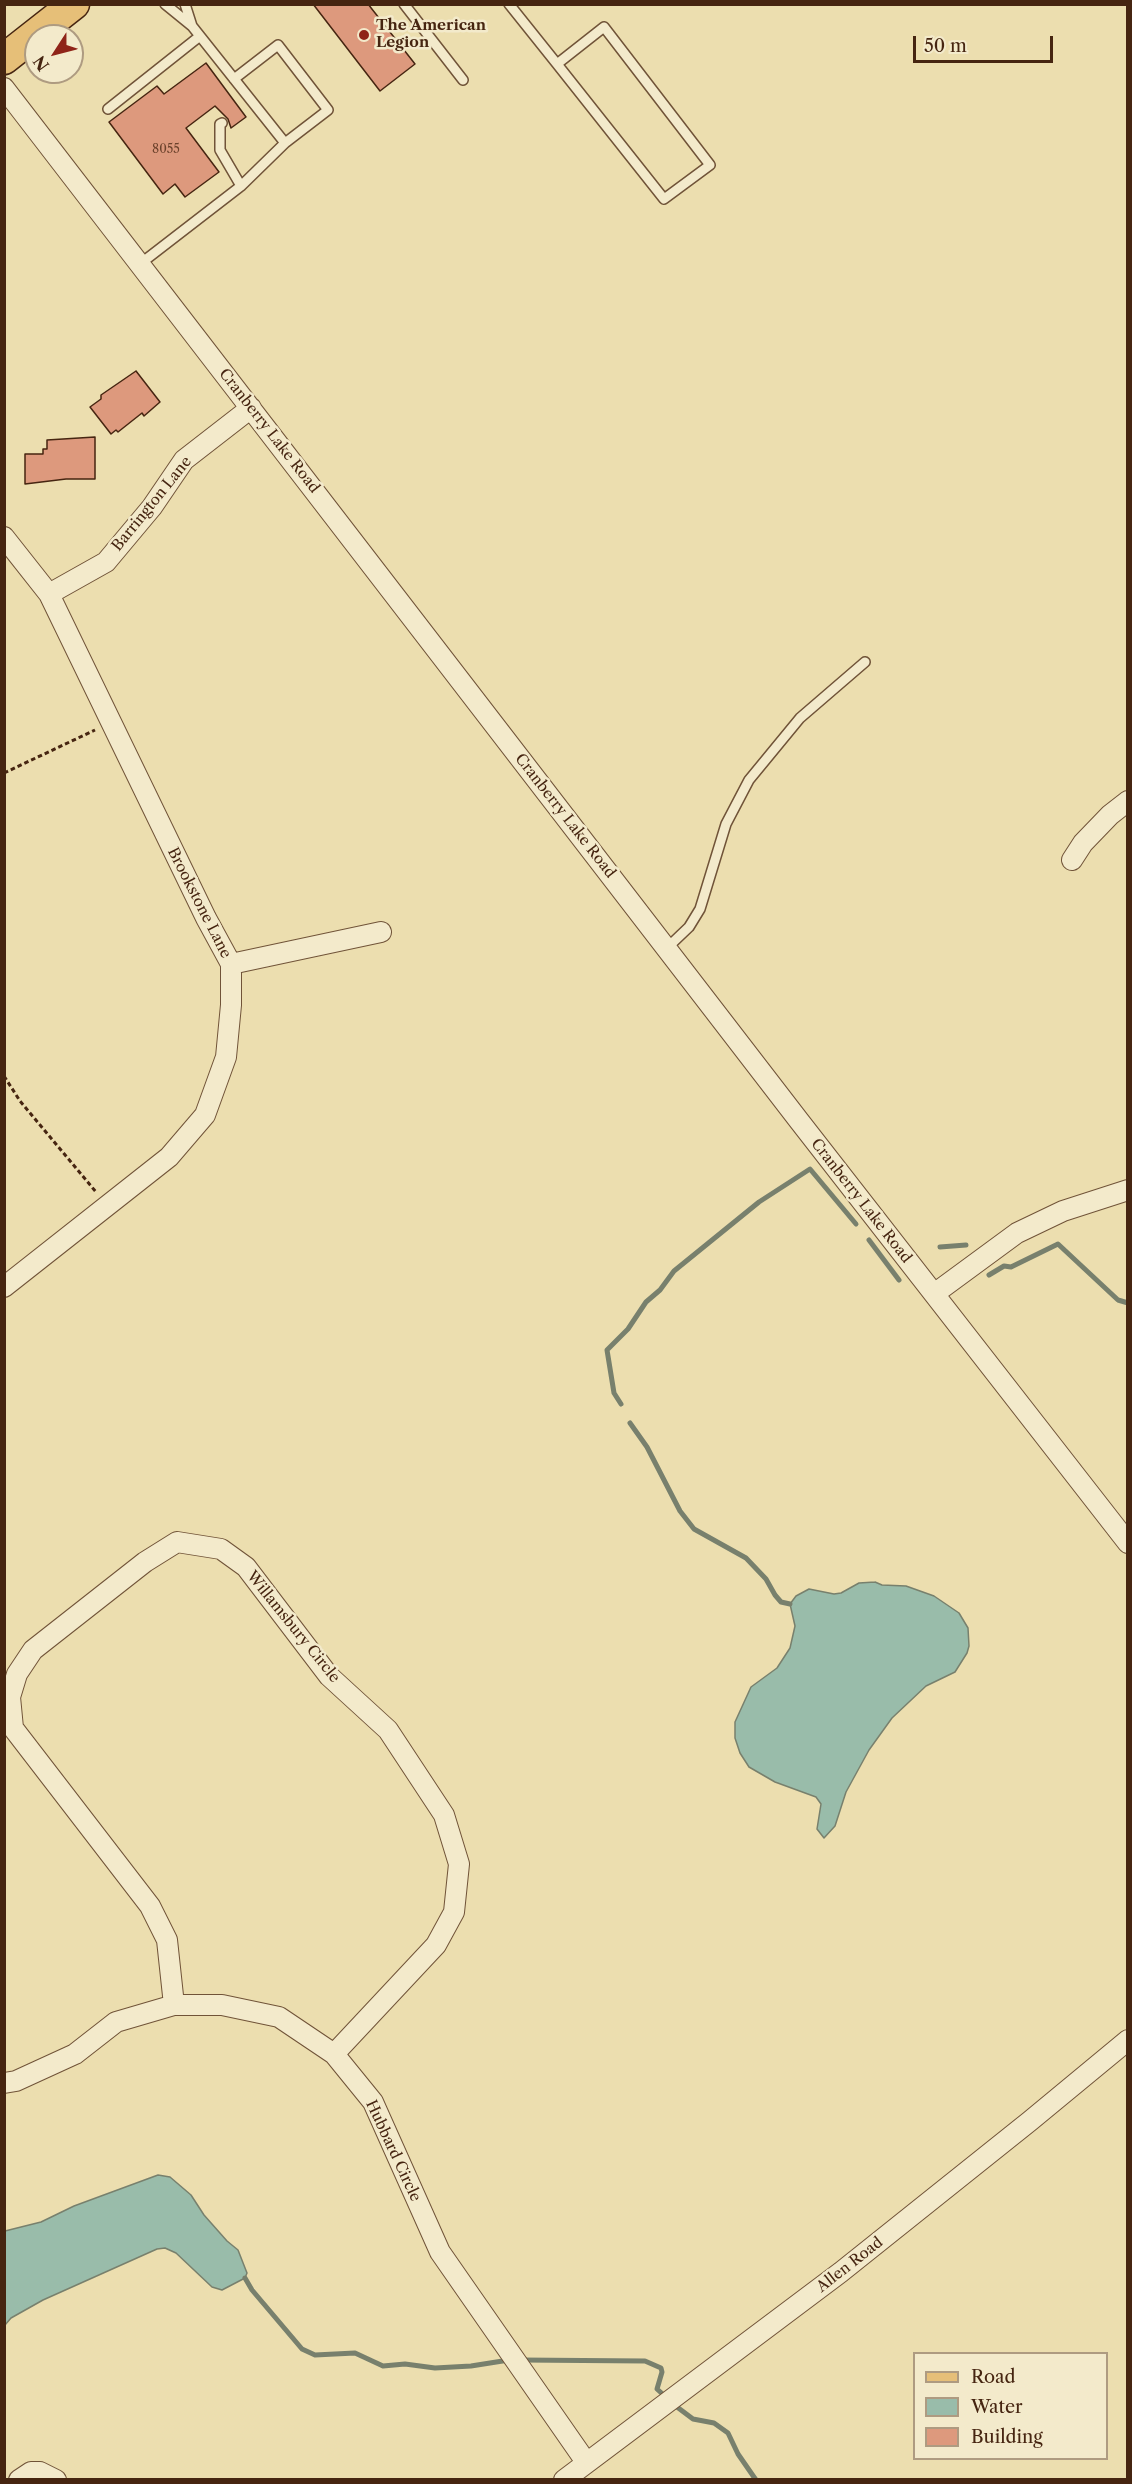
<!DOCTYPE html>
<html>
<head>
<meta charset="utf-8">
<style>
	body { margin:0 }
	#map { position:relative; width:1132px; height:2484px; overflow:hidden; background:#ecdeaf; font-family:"Libre Caslon Text",serif }
	canvas { display:block }
	.frame { position:absolute; inset:0; border:6px solid #462511; pointer-events:none }
	.legend { position:absolute; left:913px; top:2352px; width:195px; height:108px; box-sizing:border-box; background:#f3eacb; border:2px solid #ae9b81; margin:0; padding:8px 10px; list-style:none; font-size:18px; color:#462511 }
	.legend li { display:flex; align-items:center; gap:12px; height:30px }
	.legend b { width:30px; border:2px solid #ae9b81 }
	.north { position:absolute; left:24px; top:24px; width:60px; height:60px; box-sizing:border-box; background:#f3eacb; border:2px solid #ae9b81; border-radius:50%; rotate:234deg; font-size:16px; font-weight:700; line-height:24px; text-align:center; color:#462511 }
	.north::after { content:''; display:block; margin:auto; width:21px; height:27px; background:#8f2418; clip-path:polygon(50% 0,100% 100%,50% 72%,0 100%) }
	.scale { position:absolute; left:913px; top:36px; width:140px; height:27px; box-sizing:border-box; border:3px solid #462511; border-top:0; padding-left:8px; font-size:18px; line-height:21px; white-space:nowrap; color:#462511; -webkit-text-stroke:4px #f3eacb; paint-order:stroke }
</style>
</head>
<body>
<div id="map">
<canvas width="1132" height="2484"></canvas>
<div class="frame"></div>
<ul class="legend">
<li><b style="height:8px;background:#e6bf78"></b>Road</li>
<li><b style="height:16px;background:#99bcaa"></b>Water</li>
<li><b style="height:16px;background:#dd997d"></b>Building</li>
</ul>
<div class="north">N</div>
<div class="scale">50 m</div>
</div>
<script>
const g = document.querySelector('canvas').getContext('2d');
g.lineJoin = 'round';
function fillPath(path, color) { g.fillStyle = color; g.fill(path, 'evenodd'); }
const shape = rows => new Path2D(rows.map(r => 'M' + r).join(''));
function stroke(path, color, width, dash) { g.strokeStyle = color; g.lineWidth = width; g.lineCap = dash ? 'butt' : 'round'; g.setLineDash(dash || []); g.stroke(path); }
function write(font, color, halo, rows, align = 'center') {
  g.font = font + ' "Libre Caslon Text",serif'; g.lineWidth = 5; g.setLineDash([]); g.textBaseline = 'middle'; g.strokeStyle = halo; g.fillStyle = color; for (const [text, x, y, turn = 0] of rows) {
    g.save(); g.translate(x, y); g.rotate((+turn || 0) * Math.PI / 180); g.textAlign = isNaN(turn) ? turn : align; if (halo) g.strokeText(text, 0, 0); g.fillText(text, 0, 0); g.restore();
  }
}
const water = shape([
	[875,1582,882,1585,906,1586,934,1596,959,1613,968,1628,969,1646,967,1653,955,1672,926,1686,892,1718,869,1750,846,1792,835,1826,824,1838,817,1829,821,1804,816,1797,775,1782,749,1767,740,1753,735,1738,735,1722,751,1687,777,1668,790,1648,795,1626,790,1604,796,1596,809,1589,834,1594,841,1593,859,1583,875,1582],
	[158,2175,170,2177,191,2195,204,2215,227,2241,238,2250,247,2273,245,2278,222,2290,212,2287,176,2253,165,2248,157,2249,43,2300,11,2318,5,2325,5,2231,41,2222,74,2206,158,2175]
]);
const stream = shape([
	[869,1240,899,1280],
	[940,1247,966,1245],
	[989,1275,1004,1266,1011,1267,1058,1244,1118,1300,1128,1303],
	[621,1404,614,1393,607,1350,628,1329,646,1302,660,1290,674,1271,759,1202,810,1169,856,1224],
	[630,1423,647,1447,680,1511,694,1529,746,1558,766,1579,775,1595,781,1602,790,1604],
	[245,2278,252,2290,302,2349,315,2355,355,2353,383,2366,405,2364,435,2368,471,2366,509,2360],
	[521,2360,645,2361,661,2368,662,2372,657,2389,667,2398],
	[673,2404,693,2419,714,2423,728,2433,738,2454,756,2480]
]);
const building = shape([
	[313,4,368,4,415,64,380,91,313,4],
	[206,63,246,117,231,128,228,119,215,106,186,128,219,172,185,197,175,184,163,194,109,122,157,86,164,94,206,63],
	[136,371,160,402,144,416,142,413,118,432,116,430,111,434,90,407,101,399,101,395,136,371],
	[95,437,95,479,66,479,25,484,25,454,43,454,43,449,47,449,47,440,95,437]
]);
const path = shape([
	[4,773,95,730],
	[4,1076,20,1101,96,1192]
]);
const service = shape([
	[185,4,192,26],
	[404,4,463,80],
	[509,4,557,64,664,199,710,165,604,27,557,64],
	[234,79,278,45,328,110,285,143],
	[108,109,200,36],
	[222,123,220,124,220,150,241,186],
	[140,264,241,186,285,143,192,26,165,4],
	[667,948,689,927,700,909,726,824,749,780,800,718,865,662]
]);
const minor = shape([
	[4,88,800,1122,1128,1543],
	[4,537,49,594,206,918,231,964,231,1005,226,1057,205,1115,169,1157,4,1287],
	[49,594,106,562,152,507,184,460,251,408],
	[1072,860,1083,843,1110,815,1128,801],
	[231,964,381,932],
	[934,1294,1017,1233,1063,1211,1128,1190],
	[174,2005,167,1940,150,1906,13,1728,10,1697,17,1674,33,1650,145,1562,177,1542,221,1549,246,1567,329,1676,388,1730,444,1815,459,1864,454,1912,436,1945,334,2054],
	[4,2083,16,2081,75,2054,116,2022,174,2005,222,2005,279,2017,334,2054,373,2102,440,2252,586,2462],
	[19,2480,31,2472,40,2472,56,2480],
	[564,2480,841,2272,1030,2121,1128,2040]
]);
const primary = shape([
	[4,59,74,4]
]);
const markers = [
	[364,35,6,"#8f2418"]
];
const numberNames = [
	["8055",166,150]
];
const poiNames = [
	["The American",376,26],
	["Legion",376,43]
];
const streetNames = [
	["Cranberry Lake Road",269,431,52],
	["Barrington Lane",152,504,-51],
	["Cranberry Lake Road",565,816,52],
	["Brookstone Lane",199,903,63],
	["Cranberry Lake Road",861,1201,52],
	["Willamsbury Circle",293,1627,51],
	["Hubbard Circle",393,2151,65],
	["Allen Road",850,2265,-38]
];
fillPath(water, '#99bcaa');
stroke(water, '#78806d', 1.5);
stroke(stream, '#78806d', 5);
fillPath(building, '#dd997d');
stroke(building, '#462511', 1.5);
stroke(service, '#705338', 12);
stroke(minor, '#705338', 22);
stroke(primary, '#462511', 33);
stroke(path, '#462511', 3, [4.5, 3]);
stroke(service, '#f3eacb', 9);
stroke(minor, '#f3eacb', 20);
stroke(primary, '#e6bf78', 30);
for (const [x, y, r, color] of markers) { const dot = new Path2D(); dot.arc(x, y, r, 0, 2 * Math.PI); g.fillStyle = color; g.fill(dot); stroke(dot, '#f3eacb', 2); }
write('12px', '#6c422c', null, numberNames);
write('bold 15px', '#462511', '#f3eacb', poiNames, 'left');
write('15px', '#462511', '#f3eacb', streetNames);
</script>
</body>
</html>
